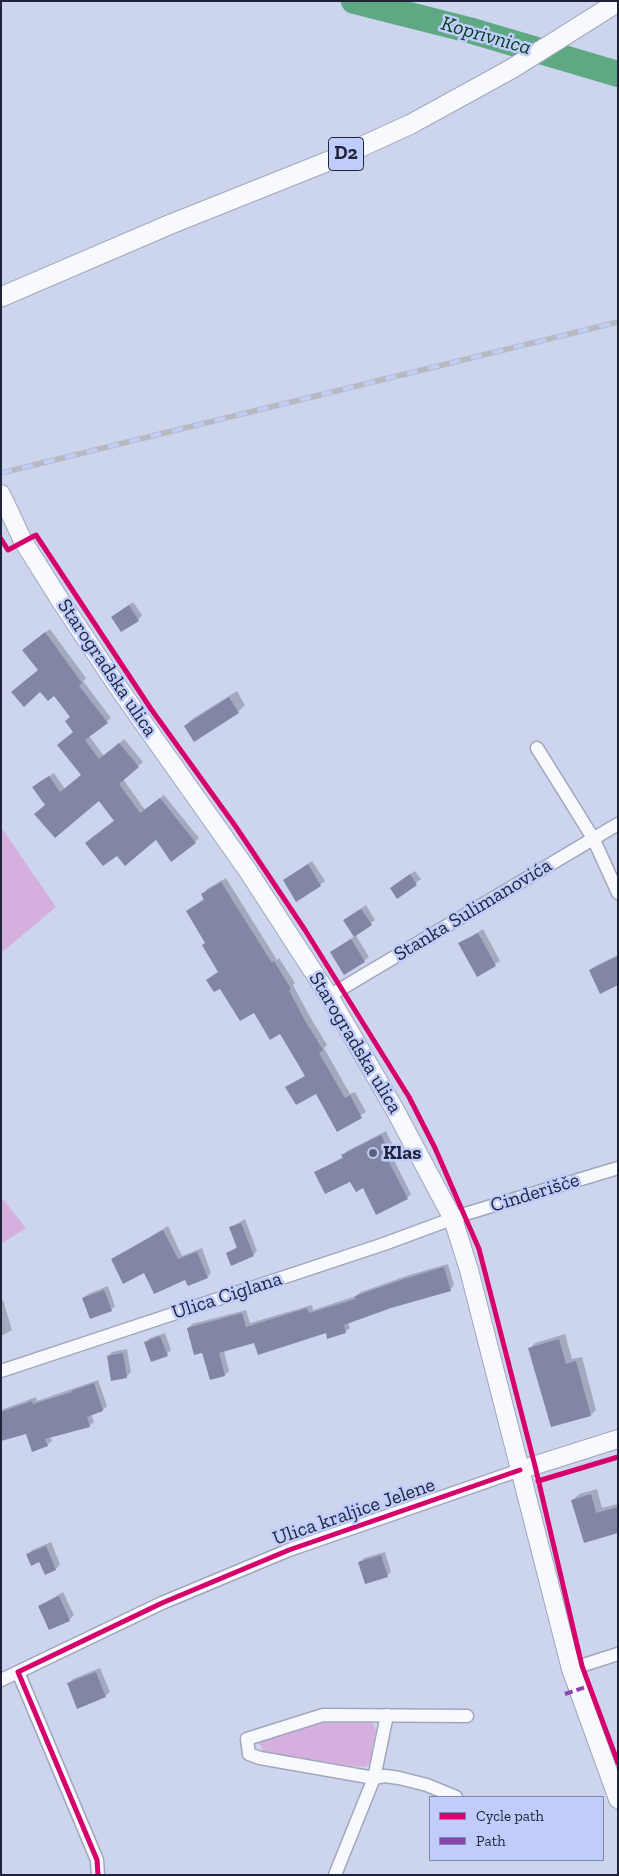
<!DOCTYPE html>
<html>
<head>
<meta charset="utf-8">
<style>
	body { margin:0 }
	#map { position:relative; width:619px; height:1876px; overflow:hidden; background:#cdd5ee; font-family:"Zilla Slab",serif }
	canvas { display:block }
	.frame { position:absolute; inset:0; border:2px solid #1e2339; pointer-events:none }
	.legend { position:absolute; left:429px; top:1796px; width:175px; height:65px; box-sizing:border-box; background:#c0cdfb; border:1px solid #7f89ad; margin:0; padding:6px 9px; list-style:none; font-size:15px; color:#1e2339 }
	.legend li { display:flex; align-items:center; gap:10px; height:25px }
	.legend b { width:25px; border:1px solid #7f89ad }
</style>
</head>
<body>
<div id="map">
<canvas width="619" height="1876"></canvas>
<div class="frame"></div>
<ul class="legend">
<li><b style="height:6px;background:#d6006c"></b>Cycle path</li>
<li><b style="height:6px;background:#8e44ad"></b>Path</li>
</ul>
</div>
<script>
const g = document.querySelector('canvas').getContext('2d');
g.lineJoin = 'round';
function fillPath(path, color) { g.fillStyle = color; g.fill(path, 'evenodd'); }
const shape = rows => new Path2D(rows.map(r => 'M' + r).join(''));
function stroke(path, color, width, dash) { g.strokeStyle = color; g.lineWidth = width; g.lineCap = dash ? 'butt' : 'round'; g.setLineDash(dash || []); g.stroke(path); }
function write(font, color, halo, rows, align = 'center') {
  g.font = font + ' "Zilla Slab",serif'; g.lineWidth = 5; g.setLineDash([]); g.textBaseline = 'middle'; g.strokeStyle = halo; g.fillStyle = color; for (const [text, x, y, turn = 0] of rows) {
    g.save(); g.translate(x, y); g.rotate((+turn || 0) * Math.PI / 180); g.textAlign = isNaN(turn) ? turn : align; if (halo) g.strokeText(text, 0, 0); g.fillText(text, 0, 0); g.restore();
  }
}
const green = shape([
	[1,827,56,907,1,953],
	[1,1197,26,1228,1,1244],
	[321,1723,372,1723,376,1729,370,1762,366,1767,342,1765,264,1752,259,1743,288,1732]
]);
const shadow = shape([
	[133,602,142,615,138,620,112,617],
	[50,629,86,678,83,681,111,718,89,736,104,756,124,739,143,762,123,779,145,810,164,795,199,838,195,842,156,839,117,854,91,838,115,820,99,800,46,805,38,783,54,773,65,789,82,774,71,716,39,670,28,646],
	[237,691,245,705,238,712,185,726,192,719],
	[312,861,325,881,320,885,284,880],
	[415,871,421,879,398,897,396,884],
	[226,878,277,960,279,958,295,983,293,985,309,1015,327,1045,324,1048,350,1094,355,1092,366,1112,337,1130,316,1092,287,1088,306,1075,280,1032,254,1011,208,980,219,971,206,942,187,911,205,898,203,894,207,889],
	[366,905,375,920,355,934,369,957,364,961,331,952,355,936,349,916],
	[483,929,500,961,477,975,460,944],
	[618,955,618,984,590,971,595,966],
	[386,1131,397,1154,393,1158,411,1194,407,1198,364,1186,350,1180,316,1173,343,1157,347,1151],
	[245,1219,257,1251,253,1255,227,1253,237,1247,231,1227],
	[168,1226,182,1256,202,1248,211,1273,207,1277,186,1278,145,1272,113,1259],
	[448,1264,454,1285,450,1290,390,1306,348,1322,350,1328,345,1332,326,1332,255,1341,224,1351,229,1371,225,1375,211,1379,203,1351,188,1328,192,1324,246,1310,250,1323,312,1305,313,1310,356,1296,361,1292,409,1275],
	[108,1286,115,1306,111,1310,83,1298,88,1294],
	[3,1300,12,1330,1,1336,1,1301],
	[165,1333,171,1350,167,1354,145,1343,150,1338],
	[565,1334,572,1359,582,1357,596,1410,591,1415,530,1348,535,1343],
	[127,1349,131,1372,126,1377,108,1356,112,1352],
	[98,1380,107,1406,103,1410,91,1414,94,1422,89,1426,50,1436,52,1441,47,1445,27,1433,1,1440,1,1410,36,1397,37,1401],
	[597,1489,602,1508,618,1504,618,1532,573,1500,579,1494],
	[51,1542,60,1564,56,1569,28,1555,32,1550],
	[385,1552,391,1572,387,1576,360,1562,364,1558],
	[63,1592,74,1615,69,1620,39,1606],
	[100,1668,110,1692,105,1696,68,1684,73,1679]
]);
const river = shape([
	[354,1,469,30,618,74]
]);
const building = shape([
	[129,605,139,621,121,632,111,617],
	[45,632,82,683,79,686,108,723,85,740,99,759,119,743,139,767,119,784,140,813,160,798,196,843,171,862,156,840,125,866,117,856,103,866,85,843,114,821,99,801,55,838,34,814,45,805,32,787,49,776,60,792,81,775,57,745,73,732,65,721,70,717,54,696,48,701,40,692,24,707,11,692,38,670,22,650],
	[229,697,239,713,194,742,184,726],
	[308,864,321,886,296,902,283,880],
	[410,874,417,885,397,899,390,888],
	[221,882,272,963,274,961,291,989,289,990,304,1019,323,1050,319,1053,345,1098,350,1095,362,1118,337,1132,316,1094,296,1105,285,1087,305,1076,280,1034,270,1040,254,1013,240,1021,220,989,214,992,206,980,218,972,202,945,205,943,186,911,204,900,201,894],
	[361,909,372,925,354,937,343,920],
	[478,933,496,966,477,977,458,943],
	[351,939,365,962,344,975,330,952],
	[618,956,618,985,600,994,589,970],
	[381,1135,394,1159,389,1162,408,1199,376,1215,363,1188,356,1192,350,1182,325,1194,314,1172,343,1158,341,1155],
	[241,1223,254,1256,231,1266,226,1253,237,1248,229,1227],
	[163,1230,178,1259,197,1252,208,1278,188,1286,185,1280,154,1294,144,1273,123,1284,111,1259],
	[444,1267,451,1291,391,1308,344,1325,346,1333,327,1339,326,1333,258,1355,254,1343,219,1353,225,1376,210,1380,202,1353,194,1355,187,1328,242,1313,246,1327,307,1308,309,1313,356,1299,355,1296,404,1279],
	[104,1290,112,1311,90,1319,82,1298],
	[160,1336,168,1356,151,1362,144,1342],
	[559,1339,566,1364,576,1361,591,1416,551,1427,528,1348],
	[123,1353,127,1378,111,1381,107,1356],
	[94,1383,103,1411,87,1417,90,1427,45,1439,48,1446,32,1452,26,1434,1,1441,1,1412,32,1401,33,1404,72,1392,71,1391],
	[591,1494,596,1513,618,1507,618,1533,584,1543,571,1500],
	[46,1546,56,1570,45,1575,39,1562,31,1566,26,1554],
	[381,1555,388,1577,365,1584,358,1562],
	[59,1596,70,1621,49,1630,38,1606],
	[96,1672,106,1697,77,1709,67,1683]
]);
const minor = shape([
	[537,748,593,838,618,893],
	[329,996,618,824],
	[1,1371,384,1244,465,1214,618,1168],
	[571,1669,618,1654],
	[1,1680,18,1672],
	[456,1797,427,1785,399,1778,385,1776,374,1778,260,1758,249,1754,247,1739,323,1715,467,1716],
	[98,1875,97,1860,18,1672,162,1603,289,1550,520,1470],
	[335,1875,374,1778,387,1715]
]);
const secondary = shape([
	[1,494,23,541,60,600,118,687,248,871,329,996,395,1110,453,1219,469,1270,571,1669,618,1799],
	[520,1470,618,1439]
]);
const primary = shape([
	[1,297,171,224,339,157,411,124,513,68,618,2]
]);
const rail = shape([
	[1,473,618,322]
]);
const quiet = shape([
	[565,1694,589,1686]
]);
const cycleway = shape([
	[1,539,8,550,36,535,151,709,236,827,305,930,409,1097,435,1148,479,1249,535,1466,582,1666,618,1763],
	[538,1481,618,1457],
	[98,1875,97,1860,18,1672,162,1603,289,1550,520,1470]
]);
const markers = [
	[373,1153,5,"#5b6178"]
];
const shields = [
	[346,154,35]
];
const shieldNames = [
	["D2",346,154]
];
const streetNames = [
	["Starogradska ulica",107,668,56],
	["Stanka Sulimanovića",473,910,-31],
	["Starogradska ulica",355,1043,59],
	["Cinderišče",535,1193,-17],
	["Ulica Ciglana",227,1296,-18],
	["Ulica kraljice Jelene",354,1512,-19]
];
const poiNames = [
	["Klas",383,1153]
];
const waterNames = [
	["Koprivnica",486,36,16]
];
fillPath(green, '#d5b0de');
fillPath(shadow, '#0003');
stroke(river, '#5ea884', 26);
fillPath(building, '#8286a5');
stroke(minor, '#a0a7bc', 15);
stroke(secondary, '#a0a7bc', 20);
stroke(primary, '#a0a7bc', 21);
stroke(minor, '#f8f9fc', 12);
stroke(secondary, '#f8f9fc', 18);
stroke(primary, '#f8f9fc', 19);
stroke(rail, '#b7b9c0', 5.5);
stroke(rail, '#c0cdfb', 4, [11]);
stroke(quiet, '#8e44ad', 4, [8, 4]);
stroke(cycleway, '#d6006c', 5);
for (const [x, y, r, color] of markers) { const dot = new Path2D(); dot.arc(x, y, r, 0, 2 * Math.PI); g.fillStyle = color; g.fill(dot); stroke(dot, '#c0cdfb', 2); }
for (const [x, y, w] of shields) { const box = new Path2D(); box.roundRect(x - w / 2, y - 16.5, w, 33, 4); g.fillStyle = '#c0cdfb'; g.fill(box); stroke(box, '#1e2339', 1); }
write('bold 19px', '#1e2339', null, shieldNames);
write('20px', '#1e2339', '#c0cdfb', streetNames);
write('bold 20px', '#1e2339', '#c0cdfb', poiNames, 'left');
write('italic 21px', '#043d1d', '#c0cdfb', waterNames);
</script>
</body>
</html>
